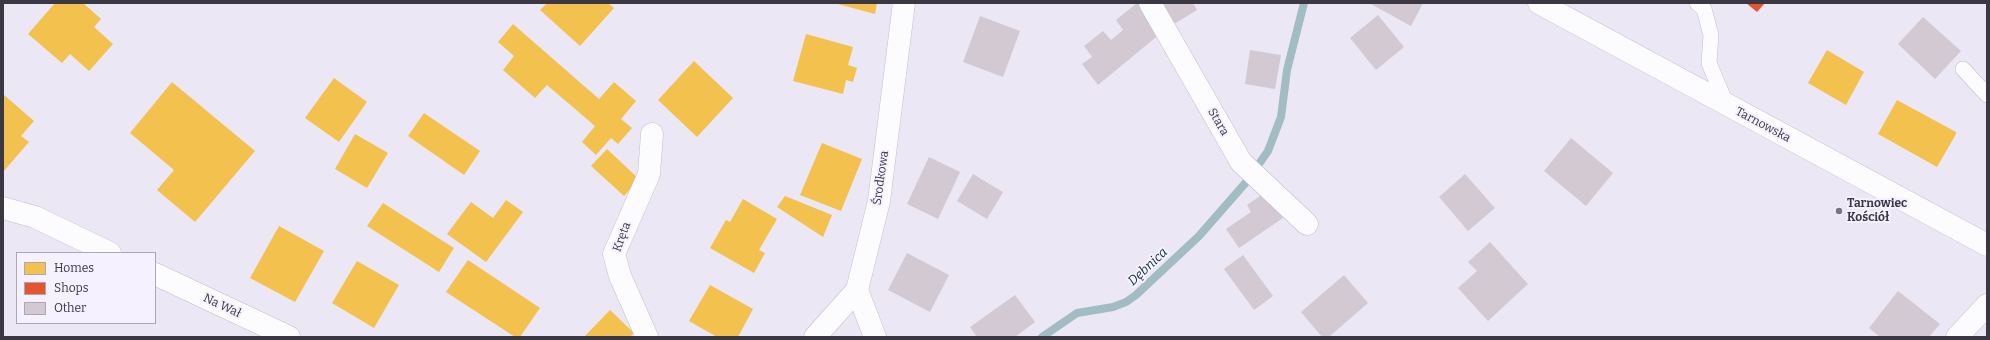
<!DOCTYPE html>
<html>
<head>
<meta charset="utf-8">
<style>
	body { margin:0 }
	#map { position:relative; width:1990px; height:340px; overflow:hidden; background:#ece7f5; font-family:Bitter,serif }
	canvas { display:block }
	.frame { position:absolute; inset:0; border:4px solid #3b3743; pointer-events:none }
	.legend { position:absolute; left:16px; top:252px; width:140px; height:72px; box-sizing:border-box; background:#f6f1fe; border:1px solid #aba7b3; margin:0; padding:5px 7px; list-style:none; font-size:12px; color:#3b3743 }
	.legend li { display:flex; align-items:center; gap:8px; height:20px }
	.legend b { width:20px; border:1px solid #aba7b3 }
</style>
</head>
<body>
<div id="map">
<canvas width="1990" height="340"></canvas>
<div class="frame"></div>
<ul class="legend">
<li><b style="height:11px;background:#f2c14e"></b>Homes</li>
<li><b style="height:11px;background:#e4572e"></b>Shops</li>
<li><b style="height:11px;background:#d2c9d2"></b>Other</li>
</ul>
</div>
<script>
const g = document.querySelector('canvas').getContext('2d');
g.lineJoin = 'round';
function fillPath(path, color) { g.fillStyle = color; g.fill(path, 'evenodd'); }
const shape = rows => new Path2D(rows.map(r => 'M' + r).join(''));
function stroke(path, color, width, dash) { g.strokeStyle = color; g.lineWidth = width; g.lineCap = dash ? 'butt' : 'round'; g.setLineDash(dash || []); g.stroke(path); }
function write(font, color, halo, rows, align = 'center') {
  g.font = font + ' Bitter,serif'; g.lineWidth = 4; g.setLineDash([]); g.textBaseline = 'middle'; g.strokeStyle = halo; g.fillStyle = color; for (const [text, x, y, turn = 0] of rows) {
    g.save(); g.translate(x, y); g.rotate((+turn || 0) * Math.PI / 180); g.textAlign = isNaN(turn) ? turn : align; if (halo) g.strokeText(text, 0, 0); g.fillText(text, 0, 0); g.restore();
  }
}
const homes = shape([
	[55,3,83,3,101,19,94,27,113,44,89,71,70,54,62,63,28,34],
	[547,3,608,3,614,8,580,46,540,10],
	[834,3,877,3,875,14],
	[513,24,599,99,614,82,636,101,621,119,632,128,618,144,611,138,596,155,582,142,595,126,547,85,535,98,503,70,514,56,498,42],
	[806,34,853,47,848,65,857,68,853,82,846,80,843,94,793,81],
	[1827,50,1864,72,1846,105,1808,83],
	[694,61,733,98,697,137,658,100],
	[334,78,367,102,339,142,305,118],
	[172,82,255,151,195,222,157,190,174,170,130,133],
	[3,94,34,121,21,136,29,142,3,172],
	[1897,100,1956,132,1956,134,1937,167,1878,134],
	[424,113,480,151,464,175,408,136],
	[355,134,388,153,367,188,335,169],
	[822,143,862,159,841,211,800,195],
	[607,149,639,179,624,196,591,166],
	[785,196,832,215,823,237,777,207],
	[743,199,777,219,759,250,765,253,754,273,710,248,726,220,730,222],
	[506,200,523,212,486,262,447,234,471,202,493,218],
	[383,203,454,248,439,272,367,226],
	[279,226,324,251,295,302,250,278],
	[468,260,540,308,520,337,515,337,446,292],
	[357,261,399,285,374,328,332,303],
	[710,285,753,309,738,337,717,337,689,321],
	[610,310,634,333,630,337,584,337]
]);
const shops = shape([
	[1746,3,1765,3,1757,12]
]);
const stream = shape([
	[1259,164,1268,151,1281,117,1287,70,1304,3],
	[1042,337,1077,313,1113,307,1126,302,1136,295,1199,236,1248,180]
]);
const building = shape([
	[1137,3,1144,3,1161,33,1098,85,1082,64,1092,57,1084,46,1103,31,1111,40,1123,30,1116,20],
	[1162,3,1193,3,1197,10,1174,24],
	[1369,3,1423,3,1411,26],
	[1378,15,1404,47,1376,70,1350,38],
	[980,16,1020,31,1003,77,963,62],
	[1923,17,1961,51,1935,79,1898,44],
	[1250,50,1281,55,1275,89,1245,84],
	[1571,138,1613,173,1586,206,1544,171],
	[929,157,960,172,938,219,907,204],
	[973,174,1003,192,987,219,957,201],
	[1465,174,1495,208,1468,231,1439,197],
	[1266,192,1283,218,1239,248,1226,229,1251,212,1247,205],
	[1490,242,1528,284,1488,321,1458,288,1477,271,1468,262],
	[907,253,949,275,930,312,888,290],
	[1243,255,1273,296,1254,310,1224,269],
	[1344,275,1368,303,1329,337,1322,337,1301,312],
	[1898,291,1940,324,1929,337,1880,337,1869,328],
	[1015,295,1035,322,1015,337,977,337,970,327]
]);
const service = shape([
	[1697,3,1704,9,1711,35,1709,63,1727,106],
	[1963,69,1987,95]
]);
const minor = shape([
	[1150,3,1241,162,1307,224],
	[3,208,35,217,110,253],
	[155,274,289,337],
	[857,290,875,337],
	[647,337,620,276,614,254,649,174,652,134],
	[815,337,857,290,879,201,904,3],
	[1957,337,1987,305]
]);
const secondary = shape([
	[1539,3,1987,245]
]);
const markers = [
	[1839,211,4,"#797581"]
];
const streetNames = [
	["Stara",1218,122,60],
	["Tarnowska",1763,125,28],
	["Środkowa",881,178,-82],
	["Kręta",622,237,-70],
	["Na Wał",222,306,25]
];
const poiNames = [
	["Tarnowiec",1847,204],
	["Kościół",1847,218]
];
const waterNames = [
	["Dębnica",1148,267,-43]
];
fillPath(homes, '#f2c14e');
fillPath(shops, '#e4572e');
stroke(stream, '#a2bcc3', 8);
fillPath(building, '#d2c9d2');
stroke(service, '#c2bdca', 16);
stroke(minor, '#c2bdca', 23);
stroke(secondary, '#c2bdca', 23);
stroke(service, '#fcfbfe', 15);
stroke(minor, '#fcfbfe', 22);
stroke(secondary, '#fcfbfe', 22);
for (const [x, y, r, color] of markers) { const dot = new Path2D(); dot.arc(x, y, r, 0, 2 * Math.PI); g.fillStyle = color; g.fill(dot); stroke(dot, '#f6f1fe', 1.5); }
write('12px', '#3b3743', '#f6f1fe', streetNames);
write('bold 12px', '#3b3743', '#f6f1fe', poiNames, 'left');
write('italic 13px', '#093135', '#f6f1fe', waterNames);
</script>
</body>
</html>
